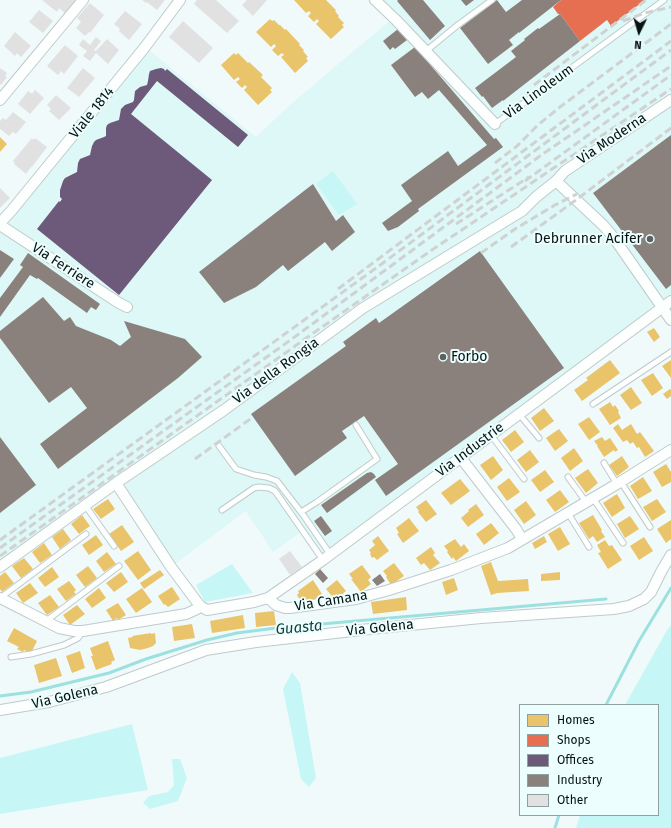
<!DOCTYPE html>
<html>
<head>
<meta charset="utf-8">
<style>
	body { margin:0 }
	#map { position:relative; width:671px; height:828px; overflow:hidden; background:#f0fafa; font-family:"Fira Sans",sans-serif }
	canvas { display:block }
	.legend { position:absolute; left:519px; top:704px; width:140px; height:112px; box-sizing:border-box; background:#ecfefd; border:1px solid #90a09f; margin:0; padding:5px 7px; list-style:none; font-size:12px; color:#071211 }
	.legend li { display:flex; align-items:center; gap:8px; height:20px }
	.legend b { width:20px; border:1px solid #90a09f }
	.north { position:absolute; left:619px; top:12px; width:40px; height:40px; -webkit-text-stroke:3px #ecfefd; paint-order:stroke; rotate:185deg; font-size:11px; font-weight:700; line-height:16px; text-align:center; color:#071211 }
	.north::after { content:''; display:block; margin:auto; width:14px; height:18px; background:#071211; clip-path:polygon(50% 0,100% 100%,50% 72%,0 100%) }
</style>
</head>
<body>
<div id="map">
<canvas width="671" height="828"></canvas>
<ul class="legend">
<li><b style="height:11px;background:#e9c46a"></b>Homes</li>
<li><b style="height:11px;background:#e76f51"></b>Shops</li>
<li><b style="height:11px;background:#6d597a"></b>Offices</li>
<li><b style="height:11px;background:#8a817c"></b>Industry</li>
<li><b style="height:11px;background:#e2e1e1"></b>Other</li>
</ul>
<div class="north">N</div>
</div>
<script>
const g = document.querySelector('canvas').getContext('2d');
g.lineJoin = 'round';
function fillPath(path, color) { g.fillStyle = color; g.fill(path, 'evenodd'); }
const shape = rows => new Path2D(rows.map(r => 'M' + r).join(''));
function stroke(path, color, width, dash) { g.strokeStyle = color; g.lineWidth = width; g.lineCap = dash ? 'butt' : 'round'; g.setLineDash(dash || []); g.stroke(path); }
function write(font, color, halo, rows, align = 'center') {
  g.font = font + ' "Fira Sans",sans-serif'; g.lineWidth = 4; g.setLineDash([]); g.textBaseline = 'middle'; g.strokeStyle = halo; g.fillStyle = color; for (const [text, x, y, turn = 0] of rows) {
    g.save(); g.translate(x, y); g.rotate((+turn || 0) * Math.PI / 180); g.textAlign = isNaN(turn) ? turn : align; if (halo) g.strokeText(text, 0, 0); g.fillText(text, 0, 0); g.restore();
  }
}
const built = shape([
	[375,0,671,0,671,313,663,307,323,560,301,532,273,552,246,511,171,567,116,483,0,565,0,223,145,47,256,137,292,103,393,18]
]);
const green = shape([
	[333,171,357,204,339,215,316,184],
	[232,564,253,593,205,602,196,585],
	[671,625,671,828,576,828,580,815,658,815,658,705,625,705,666,632],
	[292,672,300,683,316,778,309,787,301,779,283,689],
	[132,724,148,790,0,814,0,758],
	[172,759,180,759,187,778,178,801,150,809,143,803,149,796,168,792,174,785]
]);
const homes = shape([
	[294,0,326,0,336,10,335,11,339,16,338,17,344,23,342,25,344,27,331,39,316,24,319,21,317,19,314,22,308,16,311,13,309,11,306,13],
	[270,19,272,21,274,20,279,25,280,25,285,30,286,29,300,44,299,45,304,50,303,51,308,57,306,58,308,61,295,73,281,57,284,55,282,53,278,56,272,50,276,46,274,44,271,47,256,32],
	[234,53,236,55,238,53,248,63,249,62,263,75,261,77,272,88,270,90,272,92,258,105,244,90,247,87,245,85,242,88,236,82,240,79,238,77,234,80,221,65],
	[0,137,7,144,0,152],
	[654,328,660,337,654,342,647,332],
	[610,360,620,373,582,401,574,390,588,380,586,378],
	[671,360,671,378,662,366],
	[653,373,663,388,652,396,641,380],
	[631,387,642,403,631,410,620,395],
	[670,389,671,390,671,396,667,399,663,394],
	[610,402,613,407,615,405,619,411,618,412,621,418,610,425,599,409],
	[544,408,554,421,540,431,531,418],
	[589,417,600,432,589,440,578,424],
	[618,424,622,430,631,424,637,434,640,432,654,451,645,457,639,447,637,448,633,442,630,444,627,440,623,442,613,428],
	[559,429,568,441,555,451,546,438],
	[515,430,524,442,511,452,502,440],
	[602,437,605,441,610,438,618,450,615,452,614,450,604,457,597,446,598,446,594,441],
	[574,448,583,461,570,471,561,458],
	[530,450,539,462,526,472,517,460],
	[493,456,503,470,491,480,480,465],
	[622,456,629,467,617,476,609,465],
	[666,464,671,472,671,482,662,487,653,472],
	[588,469,598,483,586,493,575,478],
	[545,470,554,482,540,492,531,480],
	[643,477,652,491,638,499,630,486],
	[509,478,520,492,507,501,497,487],
	[460,479,470,491,451,505,441,493],
	[560,490,569,502,555,512,546,500],
	[617,494,625,508,612,517,603,503],
	[108,499,115,509,101,519,93,509],
	[657,499,666,512,652,521,643,507],
	[426,500,437,514,426,522,418,512,419,511,416,507],
	[526,501,536,515,524,524,514,510],
	[476,504,484,515,468,527,461,518,469,511,468,510],
	[82,515,90,526,79,534,71,524],
	[593,515,602,530,601,531,605,537,597,542,593,536,589,539,579,523],
	[630,516,639,529,625,538,617,524],
	[409,518,419,531,403,543,397,534,399,533,396,528],
	[671,520,671,539,666,543,657,529],
	[491,523,499,533,484,545,476,534],
	[122,525,134,542,121,551,116,544,115,545,109,534],
	[560,527,570,544,558,551,548,534],
	[63,529,71,540,60,549,52,537],
	[96,535,103,545,89,555,82,545],
	[378,536,389,551,377,560,374,557,372,558,370,554,371,553,369,550,375,545,372,541],
	[544,536,547,542,535,549,532,543],
	[644,537,653,551,639,560,630,546],
	[455,539,461,547,464,544,469,551,456,561,453,557,452,559,447,552,448,551,444,546],
	[605,540,609,546,612,545,622,560,608,569,598,553,601,552,597,545],
	[44,543,52,555,40,563,32,552],
	[431,547,435,553,433,555,440,563,430,570,424,563,421,565,416,558],
	[138,551,151,570,138,580,124,561],
	[107,552,116,564,104,572,96,561],
	[24,558,33,569,21,578,12,566],
	[491,562,498,581,528,579,529,591,497,593,491,595,481,566],
	[394,563,404,576,391,585,386,577,387,576,383,571],
	[362,565,371,577,368,580,371,584,361,592,351,579,353,579,349,574],
	[88,566,97,578,85,587,76,575],
	[52,567,59,577,45,587,38,578],
	[160,570,164,575,144,589,140,583],
	[5,572,14,583,2,592,0,589,0,576],
	[121,572,128,582,114,592,106,583],
	[560,572,560,580,541,581,541,574],
	[454,578,458,590,446,595,442,582],
	[313,580,322,594,312,601,310,599,306,602,305,600,301,602,297,595,299,593,298,591],
	[337,580,346,591,335,600,326,589],
	[69,581,76,590,74,592,76,594,66,601,57,589],
	[30,583,38,593,23,603,16,593],
	[172,587,180,599,168,607,165,604,164,605,158,596],
	[99,588,106,598,92,608,85,599],
	[142,588,152,602,136,613,126,599],
	[50,595,59,607,47,615,38,603],
	[406,597,407,610,373,614,371,602],
	[118,603,126,615,118,620,117,618,113,621,106,610],
	[77,605,85,614,70,625,63,615],
	[274,611,276,625,256,627,255,613],
	[243,615,245,628,212,633,210,621],
	[192,624,195,638,174,641,172,627],
	[14,628,37,641,31,653,24,650,23,652,17,649,19,647,7,641],
	[151,633,151,634,155,633,156,643,153,646,148,648,140,650,130,648,128,638,133,637,132,636],
	[108,641,115,660,111,662,112,664,96,670,91,656,93,656,90,648],
	[80,651,85,668,72,673,66,656],
	[56,658,62,676,39,683,34,665]
]);
const shops = shape([
	[561,0,645,0,611,26,607,20,580,41,560,14,558,14,553,7]
]);
const offices = shape([
	[161,68,164,69,165,71,167,69,248,135,238,147,157,81,131,114,212,180,119,295,37,229,59,201,60,202,62,199,60,197,60,190,63,181,65,178,77,172,78,163,80,159,90,155,92,146,94,142,96,140,104,137,106,136,106,128,107,125,110,123,119,120,121,109,125,105,133,102,134,100,135,91,140,87,147,85,148,81,149,74,150,71,156,69]
]);
const industry = shape([
	[398,0,423,0,445,26,430,40,397,1],
	[461,0,474,0,466,6],
	[497,0,506,12,522,0,561,0,519,33,519,32,509,40,513,45,488,64,460,28],
	[560,14,580,41,503,101,503,100,492,108,483,96,482,97,475,88,516,57,511,51,525,40,524,39,538,28,539,29],
	[398,29,407,40,395,49,393,47,390,50,383,41],
	[415,47,494,139,496,138,503,147,418,209,419,211,398,227,388,231,382,223,412,201,401,185,448,151,458,166,487,145,439,90,428,99,422,92,415,97,391,65],
	[671,135,671,285,666,289,593,193],
	[313,184,336,221,343,215,355,232,332,251,325,242,288,271,283,265,256,287,224,303,199,272],
	[0,250,14,259,0,278],
	[480,251,564,368,386,496,375,480,398,464,364,416,342,431,347,438,295,476,251,414,346,346,343,342,376,318,379,323],
	[28,253,100,304,96,310,91,307,87,313,38,278,37,279,30,275,0,317,0,298,23,267,20,265],
	[43,297,64,321,70,317,76,326,111,340,120,346,131,337,124,321,185,339,202,357,178,378,58,469,40,444,87,408,71,387,49,403,0,338,0,331],
	[0,437,36,485,0,513],
	[371,472,374,474,376,477,327,513,321,505,367,473],
	[321,516,332,531,325,536,314,521],
	[320,569,328,578,323,583,315,574],
	[380,574,385,581,377,586,372,580]
]);
const stream = shape([
	[0,696,31,692,109,673,146,659,207,640,237,633,276,628,606,599],
	[606,705,639,641,671,588],
	[555,828,559,815]
]);
const building = shape([
	[42,0,81,0,68,16,59,8,57,12],
	[142,0,165,0,157,10,147,2,146,3],
	[197,0,216,0,239,21,227,33,194,4],
	[247,0,267,0,253,16,242,5],
	[90,3,104,15,90,33,89,32,85,36,76,28,81,22,77,18],
	[39,10,53,21,43,33,29,22],
	[125,11,142,24,129,40,119,31,120,29,114,24],
	[183,21,213,48,199,63,169,37],
	[15,32,31,46,21,57,17,53,15,56,4,46],
	[96,37,101,41,94,50,96,51,107,39,119,50,108,64,96,53,90,61,83,56,87,51,79,45,83,39,90,45],
	[65,45,78,56,64,74,61,71,58,75,47,66],
	[0,68,7,73,5,76,7,77,1,85,0,84],
	[83,68,95,78,79,97,67,88],
	[35,90,44,98,30,114,18,104,28,91,32,94],
	[56,95,71,108,59,120,49,111,51,109,47,105],
	[13,112,26,122,16,134,13,132,9,136,0,129,0,121,3,118,6,120],
	[32,138,34,140,35,138,47,147,32,167,32,166,26,174,14,164,15,163,13,161],
	[0,188,10,198,0,208],
	[290,551,302,567,290,575,279,559]
]);
const lane = shape([
	[426,51,459,24,492,0],
	[495,124,664,0],
	[593,404,671,352],
	[519,414,539,438],
	[491,435,524,479],
	[219,446,236,469,254,475,266,477,277,481,304,516,330,554],
	[604,463,617,484],
	[568,477,586,502],
	[621,482,650,527],
	[593,498,623,543],
	[85,505,114,546],
	[222,510,254,488,259,487,269,488,275,491,323,560],
	[301,512,317,502,377,459,356,425],
	[568,513,589,547],
	[0,598,86,534],
	[46,621,119,566],
	[11,657,31,654,64,645,78,638,83,631]
]);
const street = shape([
	[375,0,396,20,495,124],
	[0,100,83,0],
	[556,181,604,226,614,238,671,320],
	[0,223,12,210,145,47,180,0],
	[0,225,119,303,127,307],
	[461,458,516,529,522,539],
	[116,483,171,567,200,606,207,610,213,609,254,602,268,598,323,560,671,301],
	[0,567,116,483,224,410,363,308,522,211,536,197,556,181,565,171,671,100],
	[0,598,59,628,74,631,83,631,186,614,197,609,200,606],
	[268,598,276,605,285,608,290,608,356,599,389,590,451,570,508,548,617,484,671,450],
	[0,710,49,702,106,687,206,650,256,642,370,629,481,618,614,609,629,606,644,599,651,592,662,570,671,555]
]);
const rail = shape([
	[623,21,645,13,671,7],
	[534,85,646,0],
	[495,163,517,146,538,125,560,107,671,24],
	[525,181,671,75],
	[456,224,529,177],
	[511,247,576,200,671,128],
	[481,253,515,229,555,205,577,194],
	[338,289,671,41],
	[195,459,253,417],
	[0,540,383,263,671,50],
	[0,548,296,336,540,156,671,66],
	[0,556,312,334,429,252,671,89]
]);
const markers = [
	[650,239,4,"#596363"],
	[443,357,4,"#596363"]
];
const streetNames = [
	["Via Linoleum",539,92,-36],
	["Viale 1814",92,113,-51],
	["Via Moderna",612,139,-34],
	["Via Ferriere",63,266,33],
	["Via della Rongia",276,371,-36],
	["Via Industrie",470,450,-37],
	["Via Camana",331,601,-9],
	["Via Golena",380,628,-6],
	["Via Golena",65,697,-13]
];
const poiNames = [
	["Debrunner Acifer",642,239],
	["Forbo",451,357,"left"]
];
const waterNames = [
	["Guasta",299,628,-5]
];
fillPath(built, '#ddf8f7');
fillPath(green, '#c6f7f6');
fillPath(homes, '#e9c46a');
fillPath(shops, '#e76f51');
fillPath(offices, '#6d597a');
fillPath(industry, '#8a817c');
stroke(stream, '#9ce1df', 3);
fillPath(building, '#e2e1e1');
stroke(lane, '#c0caca', 7);
stroke(street, '#c0caca', 12);
stroke(lane, '#fdfefe', 5);
stroke(street, '#fdfefe', 10);
stroke(rail, '#d0d2d2', 3, [8, 4]);
for (const [x, y, r, color] of markers) { const dot = new Path2D(); dot.arc(x, y, r, 0, 2 * Math.PI); g.fillStyle = color; g.fill(dot); stroke(dot, '#ecfefd', 1.5); }
write('14px', '#071211', '#ecfefd', streetNames);
write('14px', '#071211', '#ecfefd', poiNames, 'right');
write('italic 15px', '#113e3c', '#ecfefd', waterNames);
</script>
</body>
</html>
